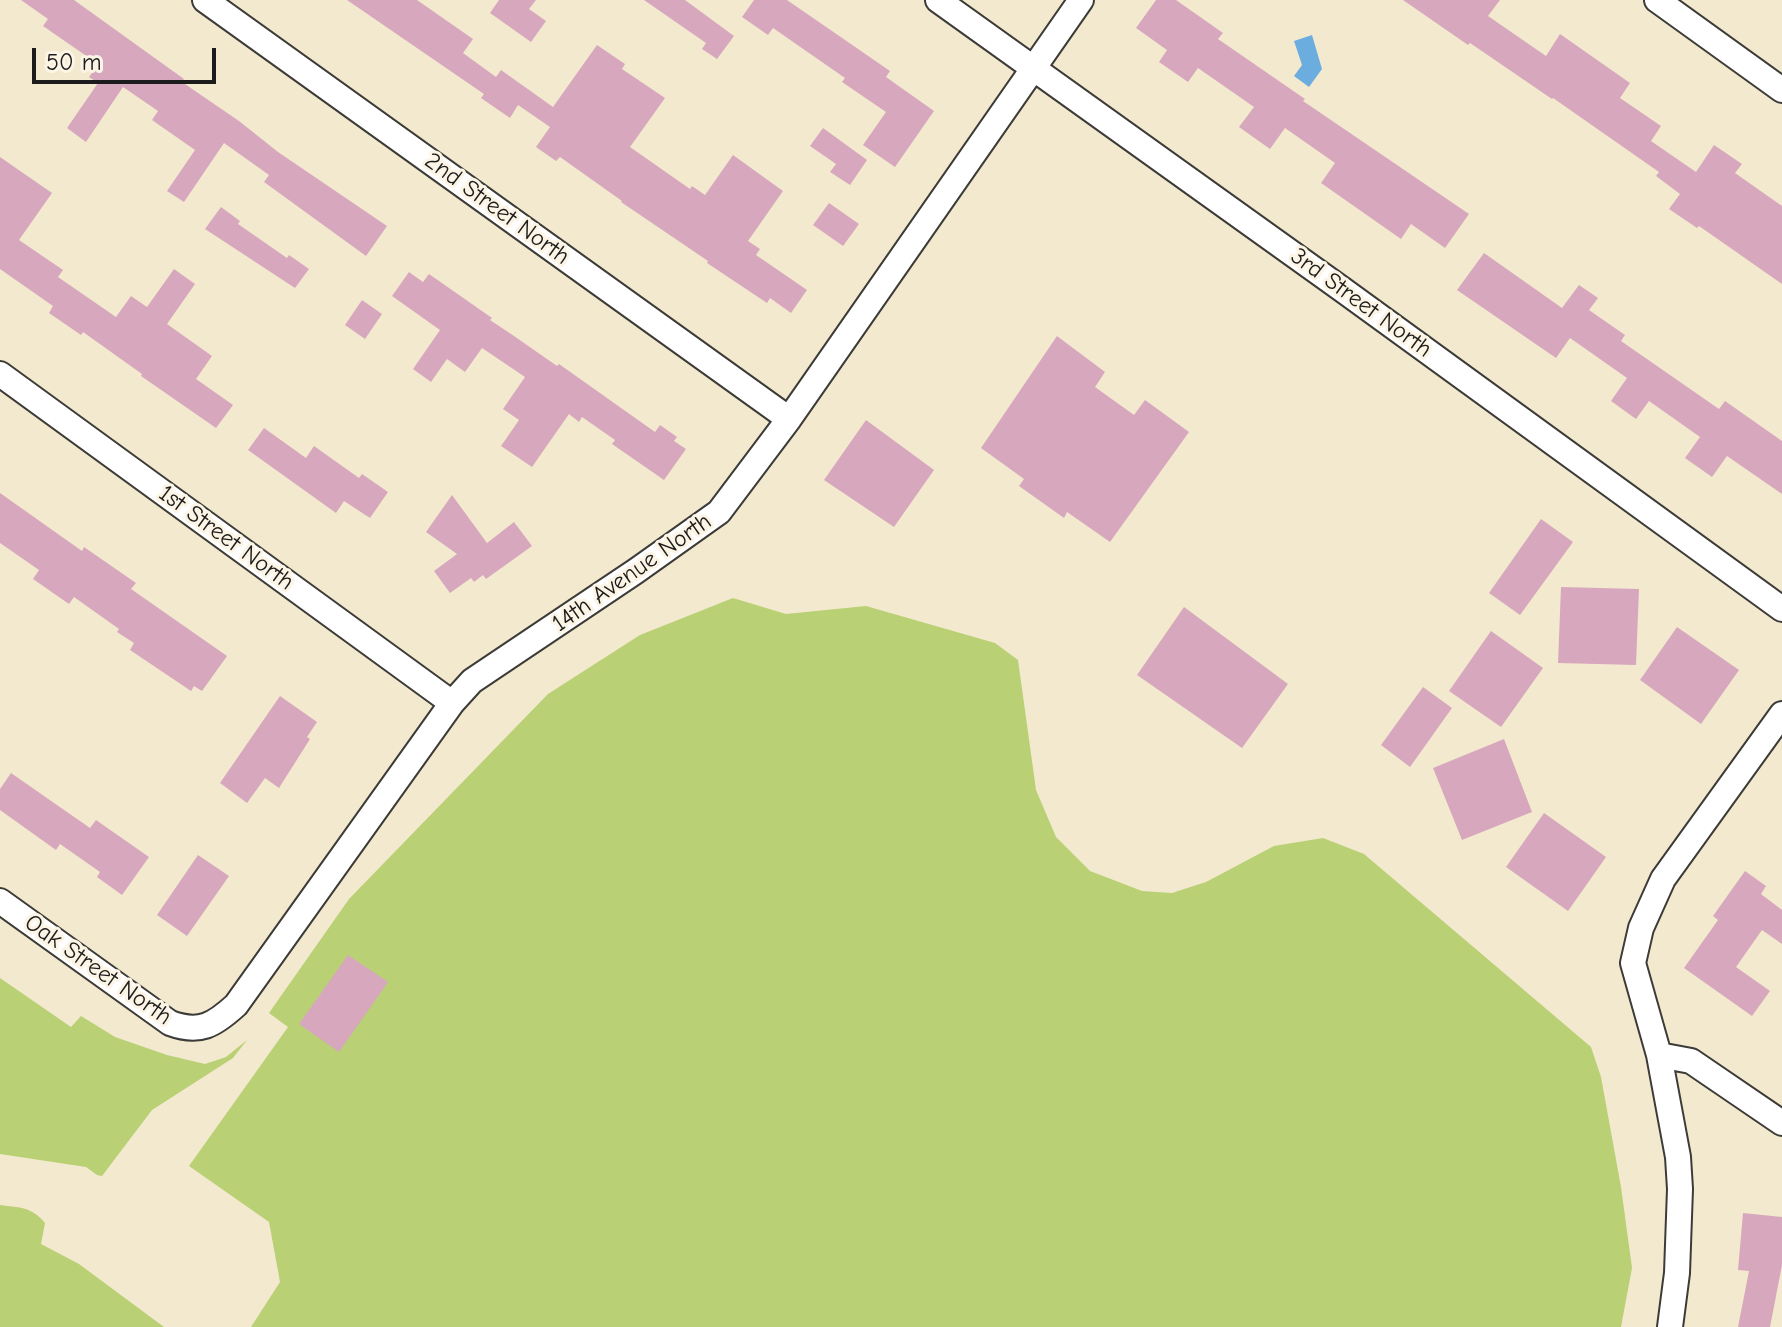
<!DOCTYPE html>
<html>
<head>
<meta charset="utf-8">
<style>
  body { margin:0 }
  #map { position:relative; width:1782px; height:1327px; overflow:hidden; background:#f3e9ce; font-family:"Comic Neue",sans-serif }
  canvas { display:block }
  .scale { position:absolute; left:32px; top:48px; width:184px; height:36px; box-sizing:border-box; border:4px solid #1c1c1c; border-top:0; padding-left:10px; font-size:24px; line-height:28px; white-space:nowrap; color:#1c1c1c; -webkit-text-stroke:6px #fcf5e5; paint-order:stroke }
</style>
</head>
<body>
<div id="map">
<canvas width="1782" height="1327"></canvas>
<div class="scale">50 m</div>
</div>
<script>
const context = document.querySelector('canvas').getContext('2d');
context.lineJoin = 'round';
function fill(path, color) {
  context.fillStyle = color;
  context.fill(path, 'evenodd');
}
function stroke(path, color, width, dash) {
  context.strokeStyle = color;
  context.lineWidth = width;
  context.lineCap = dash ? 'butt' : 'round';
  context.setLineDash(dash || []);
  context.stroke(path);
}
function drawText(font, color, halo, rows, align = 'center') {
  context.font = font + ' "Comic Neue",sans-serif';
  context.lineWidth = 6;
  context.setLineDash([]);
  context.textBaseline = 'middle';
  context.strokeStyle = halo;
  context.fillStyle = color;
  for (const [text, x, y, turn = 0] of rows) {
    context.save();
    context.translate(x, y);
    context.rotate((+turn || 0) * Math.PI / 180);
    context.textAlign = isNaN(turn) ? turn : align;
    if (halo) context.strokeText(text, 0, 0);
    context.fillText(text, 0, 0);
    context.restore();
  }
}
fill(new Path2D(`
  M733 598 786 614 866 606 995 643 1018 660 1036 790 1056 837 1090 871 1142 891 1172 893 1206 882 1274 846 1323 838 1364 854 1591 1047 1601 1077 1621 1187 1632 1268 1621 1327H251L280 1282 269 1222 189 1166 288 1027 269 1013 349 899 548 694 640 635Z
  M0 978 71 1027 81 1016 115 1037 167 1055 205 1064 226 1057 247 1040 233 1058 152 1110 102 1176 97 1175 86 1167 0 1154Z
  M0 1205C20 1208 31 1206 45 1223L41 1244 79 1264 164 1327H0Z`), '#b9d075');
fill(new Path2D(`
  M1312 35 1322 69 1309 87 1294 76 1302 65 1294 41Z`), '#6cade0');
fill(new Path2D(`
  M21 0H74L184 79 182 82 239 121 278 152 387 226 366 256 264 182 269 175 224 143 184 202 167 191 195 150 152 120 158 111 123 87 86 142 67 128 98 83 89 77 98 64 43 26 48 19Z
  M347 0H417L473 39 463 53 496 77 501 70 553 107 597 45 625 64 622 69 665 98 630 147 690 189 692 186 705 195 733 155 783 191 748 241 760 249 756 255 807 290 791 313 770 298 767 303 707 263 708 261 621 202 622 201 560 157 556 161 536 147 550 127 518 105 510 118 481 98 484 94Z
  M499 0H536L529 9 546 21 531 42 490 13Z
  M644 0H685L734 36 717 59 702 49 706 43Z
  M754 0H787L890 71 886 77 934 111 895 167 863 145 886 112 842 82 845 78 773 28 768 35 742 17Z
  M1156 0H1176L1223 33 1218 39 1305 99 1303 101 1469 214 1445 248 1411 224 1401 239 1321 183 1335 163 1285 128 1270 149 1239 127 1254 107 1198 68 1188 82 1159 62 1167 50 1136 28Z
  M1403 0H1500L1488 16 1546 56 1560 34 1630 83 1620 98 1661 126 1651 141 1696 172 1714 145 1742 164 1735 173 1782 206V284L1699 226 1697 228 1669 209 1680 194 1656 176 1659 172 1553 98 1552 99 1470 43 1468 45Z
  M823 128 867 160 850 185 830 172 836 164 810 146Z
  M0 157 52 193 19 240 63 270 58 277 116 317 131 296 147 307 174 269 195 284 167 324 212 356 196 379 233 405 216 428 141 376 142 374 83 332 81 335 49 313 53 306 0 269Z
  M829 203 859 224 843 246 813 225Z
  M221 207 240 221 238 224 287 258 289 255 309 269 295 288 205 229Z
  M1484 253 1562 308 1579 285 1598 298 1589 310 1625 335 1621 341 1719 409 1725 401 1782 441V494L1727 456 1712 477 1685 458 1700 437 1649 401 1636 419 1611 401 1627 378 1570 338 1556 358 1457 290Z
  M409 272 423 282 429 274 492 318 490 320 514 336 557 366 559 364 655 432 660 425 677 437 674 441 686 449 664 480 612 444 615 440 582 417 579 422 569 414 532 467 501 446 519 420 503 409 525 377 482 348 465 372 447 359 431 382 413 369 440 330 392 296Z
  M362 300 382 314 365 339 345 325Z
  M1057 336 1105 372 1095 387 1134 415 1145 400 1189 432 1110 542 1067 512 1064 518 1019 486 1024 479 981 448Z
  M866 420 934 470 894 527 824 480Z
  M264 428 306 458 314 446 359 478 362 474 388 492 370 518 344 501 336 513 248 450Z
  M0 493 82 551 84 547 136 583 131 589 227 656 202 691 194 686 191 691 130 650 134 643 117 632 119 629 74 597 69 604 33 579 39 570 0 543Z
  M452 495 487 543 514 522 532 546 486 579 483 575 474 582 471 578 450 593 434 571 457 554 426 532Z
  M1541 519 1573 542 1520 615 1489 593Z
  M1561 587 1639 589 1636 665 1558 663Z
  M1184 607 1288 684 1242 748 1137 675Z
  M1677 627 1739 670 1701 724 1640 680Z
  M1491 631 1543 668 1501 727 1449 691Z
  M1423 687 1452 708 1410 767 1381 745Z
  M280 696 317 722 307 737 310 739 279 788 265 778 247 803 220 783Z
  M1504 739 1532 812 1462 840 1433 768Z
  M11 773 90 828 96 820 149 857 122 895 97 877 100 872 60 844 56 850 0 810V789Z
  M1544 813 1606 857 1568 911 1506 867Z
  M198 855 229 876 187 936 157 915Z
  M1745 871 1766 886 1761 894 1782 910V944L1762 930 1736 967 1770 991 1752 1016 1684 968 1718 920 1713 916Z
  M348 955 388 982 339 1052 299 1024Z
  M1743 1213 1782 1217V1265L1770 1327H1738L1749 1271 1738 1270Z`), '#d7a8bd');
const minor = new Path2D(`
  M205 0 789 419
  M938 0 1343 290 1782 609
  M1657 0 1782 90
  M0 374 452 703
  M0 901 170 1023C200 1034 214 1025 236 1005L452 703 472 681 636 571 719 512 789 419 1081 0
  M1659 1055 1691 1061 1782 1123
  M1670 1327 1677 1273 1680 1189 1678 1157 1659 1055 1633 963 1641 928 1663 879 1782 714`);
stroke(minor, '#3c3b37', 28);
stroke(minor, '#fff', 24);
drawText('24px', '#1c1c1c', '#fcf5e5', [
  ["2nd Street North",497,209,36],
  ["3rd Street North",1361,303,36],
  ["1st Street North",226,538,36],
  ["14th Avenue North",632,573,-35],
  ["Oak Street North",98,970,35]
]);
</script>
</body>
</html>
